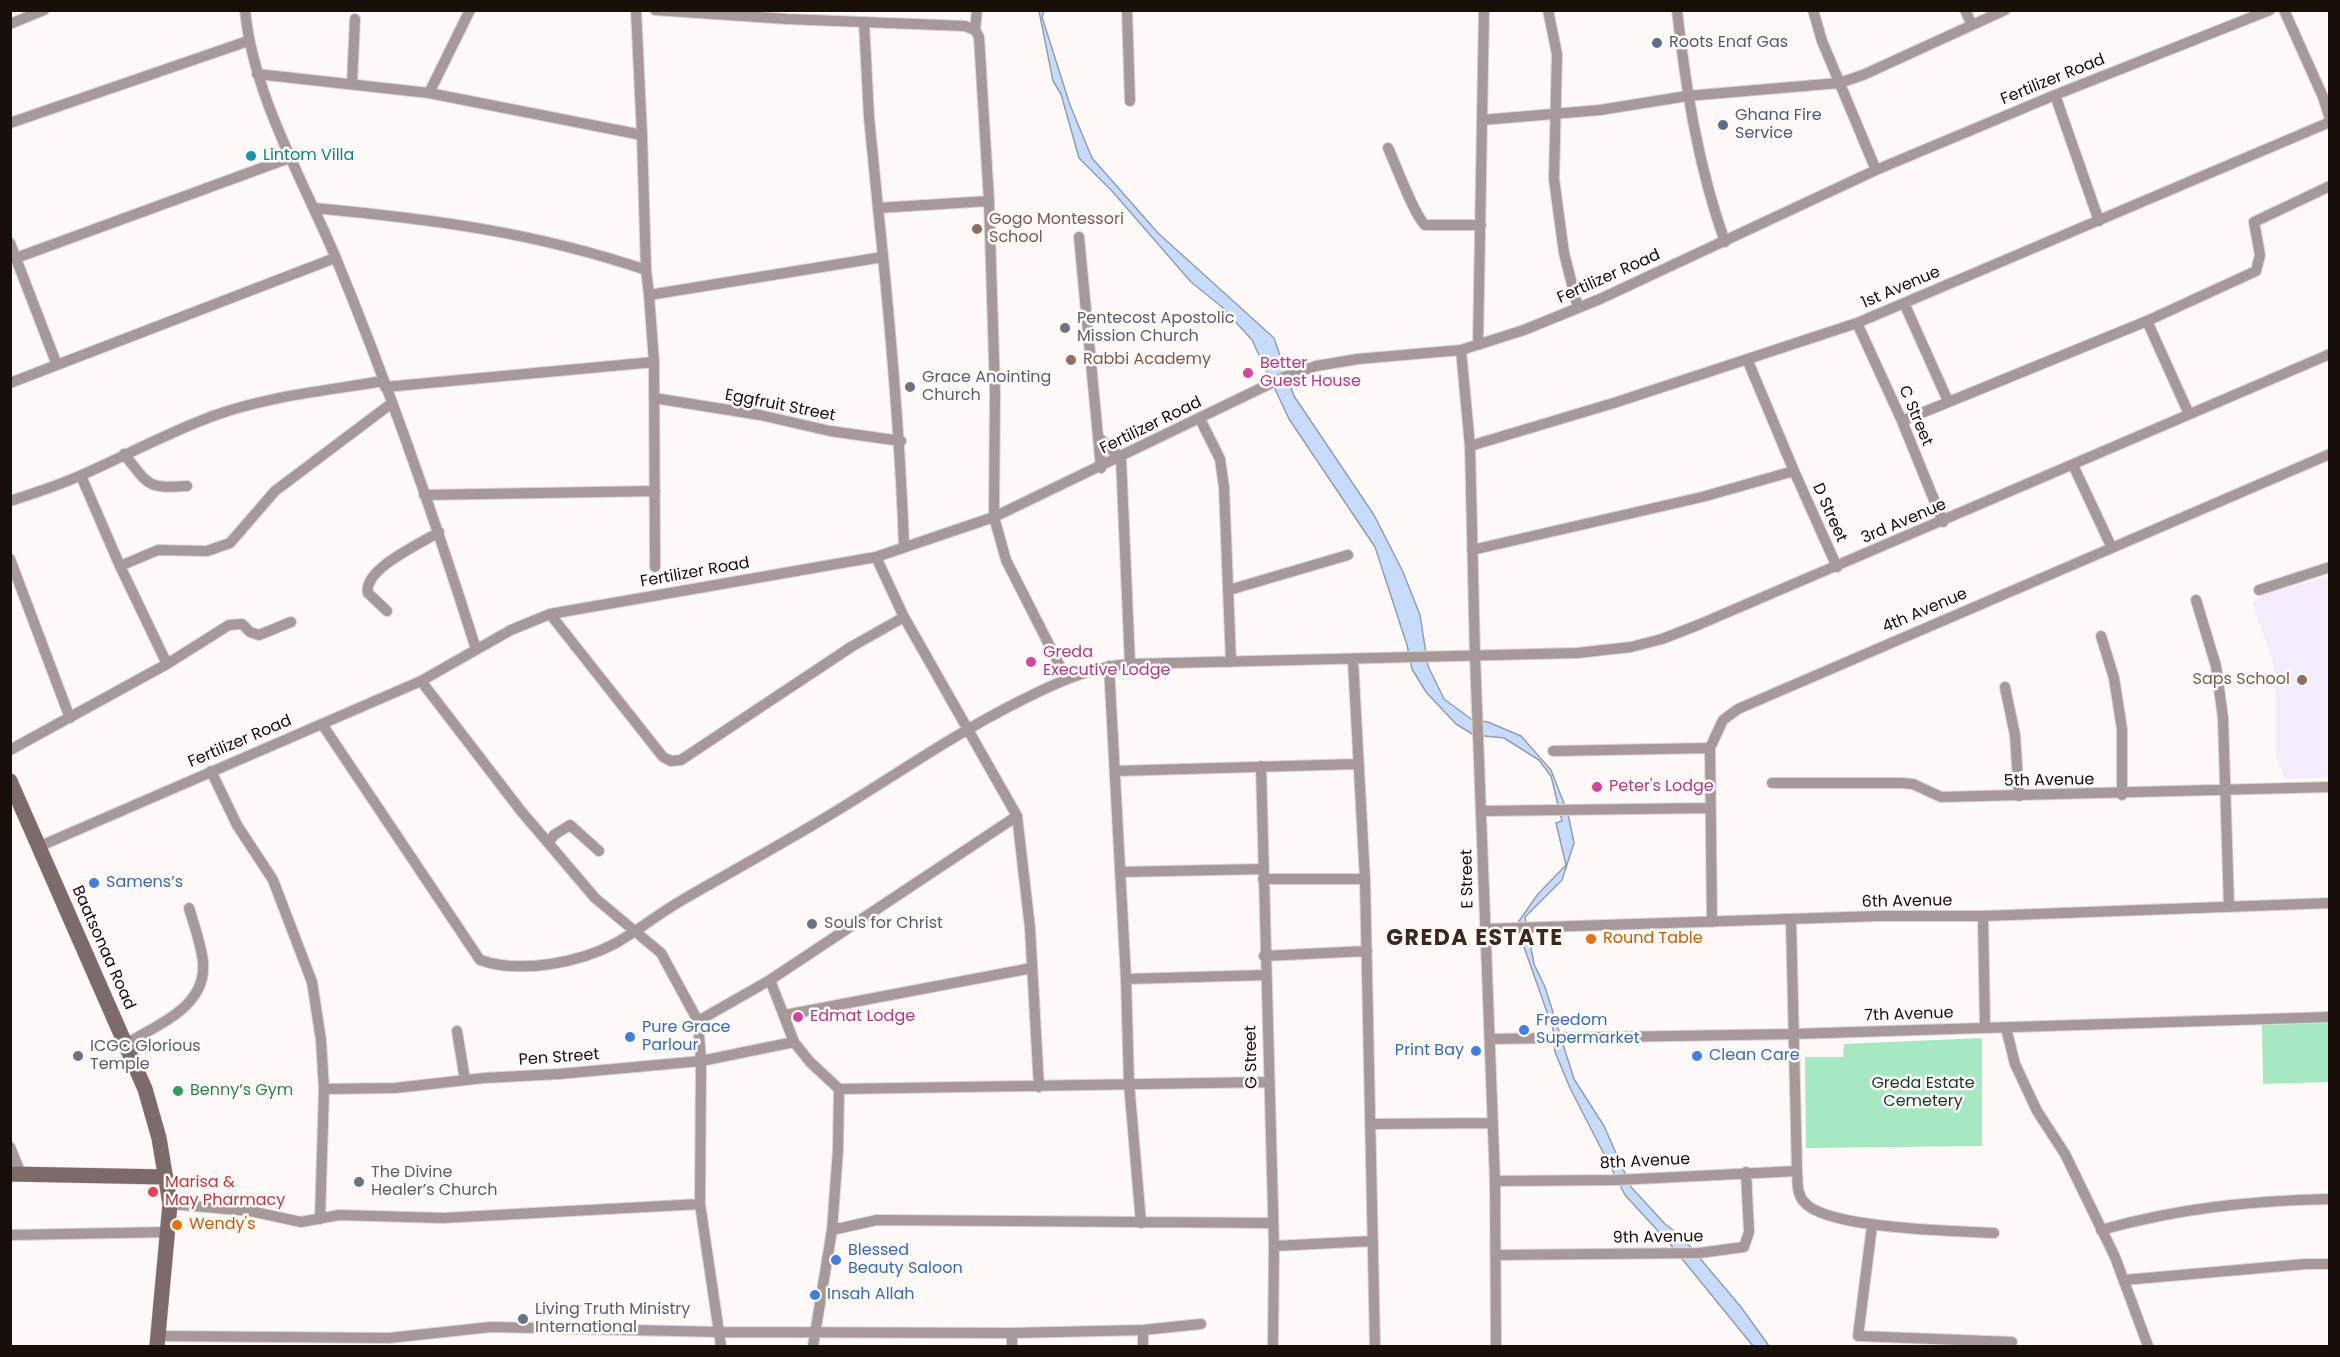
<!DOCTYPE html>
<html>
<head>
<meta charset="utf-8">
<style>
  body { margin:0 }
  #map { position:relative; width:2340px; height:1357px; overflow:hidden; background:#fff9f7; font-family:Poppins,sans-serif }
  canvas { display:block }
  .frame { position:absolute; inset:0; border:12px solid #180f0b; pointer-events:none }
</style>
</head>
<body>
<div id="map">
<canvas width="2340" height="1357"></canvas>
<div class="frame"></div>
</div>
<script>
const context = document.querySelector('canvas').getContext('2d');
context.lineJoin = 'round';
function fill(path, color) {
  context.fillStyle = color;
  context.fill(path, 'evenodd');
}
function stroke(path, color, width, dash) {
  context.strokeStyle = color;
  context.lineWidth = width;
  context.lineCap = dash ? 'butt' : 'round';
  context.setLineDash(dash || []);
  context.stroke(path);
}
function drawText(font, color, halo, rows, align = 'center') {
  context.font = font + ' Poppins,sans-serif';
  context.lineWidth = 5;
  context.setLineDash([]);
  context.textBaseline = 'middle';
  context.strokeStyle = halo;
  context.fillStyle = color;
  for (const [text, x, y, turn = 0] of rows) {
    context.save();
    context.translate(x, y);
    context.rotate((+turn || 0) * Math.PI / 180);
    context.textAlign = isNaN(turn) ? turn : align;
    if (halo) context.strokeText(text, 0, 0);
    context.fillText(text, 0, 0);
    context.restore();
  }
}
fill(new Path2D(`
  M2329 576V778L2285 779 2276 755V699L2273 662 2252 603 2263 595Z`), '#f4ecfd');
fill(new Path2D(`
  M2329 1023V1082L2263 1084 2262 1025Z
  M1982 1038V1146L1806 1148 1805 1057H1843L1844 1044Z`), '#a6e8c1');
const water = new Path2D(`
  M1039 11H1044L1042 17 1070 105 1092 158 1158 233 1274 338 1294 396 1374 515 1403 572 1420 615 1428 666 1444 699 1471 719 1488 722 1521 736 1551 770 1568 814 1574 843 1562 880 1525 917 1534 964 1545 987 1574 1079 1604 1126 1631 1187 1665 1224 1680 1235 1741 1307 1769 1346H1753L1670 1244 1625 1195 1570 1088 1555 1052 1553 1029 1524 947 1519 921 1538 894 1566 865 1556 823 1562 821 1551 776 1539 760 1504 738 1474 735 1456 724 1426 692 1412 669 1407 645 1375 547 1289 419 1252 340 1222 307 1191 282 1112 191 1079 158 1061 94 1053 81Z`);
fill(water, '#c7dbfb');
stroke(water, '#929eb3', 1.5);
const street = new Path2D(`
  M245 10C253 95 302 178 335 256 388 384 434 516 476 649
  M636 10 642 135
  M655 10 787 19 965 26 975 30 979 37 989 201
  M1127 10 1130 101
  M1548 10 1557 54 1554 179 1564 253 1578 308
  M1677 10C1686 90 1698 166 1725 242
  M1813 10 1822 41 1876 170
  M1965 10 1972 25
  M2284 10 2323 97 2330 119
  M864 22 869 117 878 208
  M10 24 44 10
  M975 30 977 10
  M257 74 429 93 642 135 646 270
  M352 84 355 19
  M429 93 470 10
  M2055 95 2099 221
  M1482 120 1600 110 1687 96 1839 83 1863 75 2005 10
  M10 123 248 41
  M1388 148C1396 165 1414 215 1425 225H1481
  M314 208C431 219 534 232 646 270L649 295
  M1079 237 1101 468
  M10 243 57 365
  M16 258 292 157
  M1904 303 1948 401
  M2147 321 2189 414
  M1857 323 1902 421 1943 522
  M1478 345 1484 10
  M1461 350 1470 446 1475 656 1495 1181 1496 1346
  M10 383 335 258
  M385 387 654 362
  M654 398 760 415 830 431 901 441
  M1200 419 1220 459 1224 487 1231 662
  M1902 421 2147 321 2256 271 2260 255 2254 222 2330 186
  M1470 446 1617 402 1857 323 2330 122
  M124 454C149 485 146 489 187 486
  M2073 465 2111 546
  M1794 471 1837 567
  M81 476 120 566 167 664
  M424 495 655 491
  M10 501C35 493 60 485 84 474 127 455 169 432 213 416 267 396 326 391 383 381
  M904 547C900 433 890 321 878 208L989 201 995 392 994 517 1006 560 1066 678
  M1472 550 1702 497 1794 471 1747 359
  M876 557 904 617 1017 816 1030 928 1039 1087
  M10 559 70 718
  M120 566 158 550 207 551 230 543 275 491 392 403
  M655 567 654 362 649 295 883 257
  M1229 590 1348 555
  M2259 590 2330 567
  M2196 600 2216 666 2223 718 2229 906
  M387 611 368 593C363 569 420 544 439 532
  M550 614 663 757 671 761 681 760 851 647 904 617
  M2101 636 2114 678 2122 729V795
  M1353 660 1365 879 1375 1346
  M1130 664 1577 653 1631 647 1662 639 1698 625 2330 354
  M1109 666 1126 979 1129 1083 1141 1223
  M421 681 521 811 595 898 661 953 698 1021 701 1061 700 1204 721 1346
  M2005 687 2015 735 2019 796
  M322 724 480 960C520 974 579 963 616 943 639 930 661 912 684 899 734 870 784 843 833 813 896 775 954 734 1020 701 1056 683 1089 667 1130 664L1121 458 1099 438
  M10 750 167 664 229 625 242 624 250 632 259 635 291 622
  M1553 751 1710 748
  M1261 766 1274 1246 1273 1346
  M211 771 237 825 273 880 312 982 321 1040 324 1089 320 1219
  M1115 771 1358 764
  M1772 783H1901L1913 784 1941 797 2330 787
  M1482 811 1709 808
  M548 843 554 835 570 825 599 851
  M38 847 421 681 511 630 550 614 876 557 994 517 1284 377 1316 366 1358 359 1461 350 1524 330 1600 299 1876 170 2055 95 2270 10
  M1120 872 1263 869
  M1263 879H1365
  M1983 916 1985 1027
  M1791 920 1797 1171C1798 1181 1796 1193 1804 1202 1826 1229 1957 1231 1994 1233
  M1712 922 1710 748 1723 720 1738 709 1775 693 2330 454
  M1484 929 1879 916H1983L2330 903
  M1264 956 1367 951
  M1126 979 1265 975
  M770 980 794 1042 810 1062 839 1089 1268 1082
  M785 1015 1032 968
  M698 1021 770 980 1017 816
  M2006 1028 2015 1064 2037 1111 2065 1154 2115 1257 2148 1346
  M457 1031 465 1080
  M1490 1039 1793 1034 2330 1017
  M126 1044C158 1024 207 1007 203 962 201 944 194 925 189 908
  M324 1089 395 1088 484 1078 559 1074 701 1061 794 1042
  M1370 1124 1491 1123
  M10 1147 21 1174
  M1495 1181 1617 1180 1797 1171
  M170 1204 250 1211 301 1222 339 1215 443 1218 700 1204
  M1872 1226 1858 1336 2012 1342
  M832 1230 838 1150 839 1089
  M2101 1230C2179 1208 2249 1201 2330 1199
  M10 1235 169 1232
  M1274 1246 1373 1241
  M1496 1255 1699 1253 1744 1247 1749 1232 1746 1172
  M2124 1280 2306 1264H2330
  M1143 1330V1346
  M158 1336 389 1338 491 1327 721 1332 1012 1333 1143 1330 1201 1324
  M813 1346 832 1230 877 1220 1273 1223
  M1012 1346V1333`);
const secondary = new Path2D(`
  M10 781 145 1089 159 1138 170 1204 157 1346
  M10 1174 166 1177`);
stroke(street, '#dad4d1', 12);
stroke(secondary, '#dad4d1', 16);
stroke(street, '#a69998', 10);
stroke(secondary, '#7d6b6a', 15);
for (const [x, y, r, color] of [
  [1657,43,6,"#5c6f8a"],
  [1723,125,6,"#5c6f8a"],
  [251,156,6,"#0f9aa8"],
  [977,229,6,"#8d6e63"],
  [1065,328,6,"#6b7280"],
  [1071,360,6,"#8d6e63"],
  [1248,373,6,"#d1479c"],
  [910,387,6,"#6b7280"],
  [1031,662,6,"#d1479c"],
  [2302,680,6,"#8d6e63"],
  [1597,787,6,"#d1479c"],
  [94,883,6,"#3f7fe0"],
  [812,924,6,"#6b7280"],
  [1591,939,6,"#e8710a"],
  [798,1017,6,"#d1479c"],
  [1524,1030,6,"#3f7fe0"],
  [630,1037,6,"#3f7fe0"],
  [1476,1051,6,"#3f7fe0"],
  [78,1056,6,"#6b7280"],
  [1697,1056,6,"#3f7fe0"],
  [178,1091,6,"#2e9e5b"],
  [359,1182,6,"#6b7280"],
  [153,1192,6,"#e0444e"],
  [177,1225,6,"#e8710a"],
  [836,1260,6,"#3f7fe0"],
  [815,1295,6,"#3f7fe0"],
  [523,1319,6,"#6b7280"]
]) {
  const dot = new Path2D();
  dot.arc(x, y, r, 0, 2 * Math.PI);
  context.fillStyle = color;
  context.fill(dot);
  stroke(dot, '#fff9f7', 2);
}
drawText('16px', '#4e5e75', '#fff9f7', [
  ["Roots Enaf Gas",1669,43],
  ["Ghana Fire",1735,116],
  ["Service",1735,134]
], 'left');
drawText('16px', '#180f0b', '#fff9f7', [
  ["Fertilizer Road",2053,80,-22],
  ["Fertilizer Road",1609,277,-24],
  ["1st Avenue",1901,288,-23],
  ["Eggfruit Street",780,406,11],
  ["C Street",1915,416,67],
  ["Fertilizer Road",1151,426,-26],
  ["D Street",1829,513,66],
  ["3rd Avenue",1904,522,-23],
  ["Fertilizer Road",695,573,-10],
  ["4th Avenue",1925,611,-23],
  ["Fertilizer Road",240,742,-23],
  ["5th Avenue",2049,781,-1],
  ["E Street",1468,879,-91],
  ["6th Avenue",1907,902,-1],
  ["Baatsonaa Road",103,948,66],
  ["7th Avenue",1909,1015,-2],
  ["G Street",1252,1057,-91],
  ["Pen Street",559,1058,-4],
  ["8th Avenue",1645,1162,-3],
  ["9th Avenue",1658,1238,-1]
]);
drawText('16px', '#0d838f', '#fff9f7', [
  ["Lintom Villa",263,156]
], 'left');
drawText('16px', '#785e54', '#fff9f7', [
  ["Gogo Montessori",989,220],
  ["School",989,238],
  ["Rabbi Academy",1083,360],
  ["Saps School",2290,680,"right"]
], 'left');
drawText('16px', '#5b616d', '#fff9f7', [
  ["Pentecost Apostolic",1077,319],
  ["Mission Church",1077,337],
  ["Grace Anointing",922,378],
  ["Church",922,396],
  ["Souls for Christ",824,924],
  ["ICGC Glorious",90,1047],
  ["Temple",90,1065],
  ["The Divine",371,1173],
  ["Healer’s Church",371,1191],
  ["Living Truth Ministry",535,1310],
  ["International",535,1328]
], 'left');
drawText('16px', '#b23c85', '#fff9f7', [
  ["Better",1260,364],
  ["Guest House",1260,382],
  ["Greda",1043,653],
  ["Executive Lodge",1043,671],
  ["Peter's Lodge",1609,787],
  ["Edmat Lodge",810,1017]
], 'left');
drawText('16px', '#366cbe', '#fff9f7', [
  ["Samens’s",106,883],
  ["Freedom",1536,1021],
  ["Supermarket",1536,1039],
  ["Pure Grace",642,1028],
  ["Parlour",642,1046],
  ["Print Bay",1464,1051,"right"],
  ["Clean Care",1709,1056],
  ["Blessed",848,1251],
  ["Beauty Saloon",848,1269],
  ["Insah Allah",827,1295]
], 'left');
drawText('16px', '#c56008', '#fff9f7', [
  ["Round Table",1603,939],
  ["Wendy's",189,1225]
], 'left');
drawText('16px', '#143e28', '#fff9f7', [
  ["Greda Estate",1923,1084],
  ["Cemetery",1923,1102]
]);
drawText('16px', '#27864d', '#fff9f7', [
  ["Benny’s Gym",190,1091]
], 'left');
drawText('16px', '#be3a42', '#fff9f7', [
  ["Marisa &",165,1183],
  ["May Pharmacy",165,1201]
], 'left');
context.letterSpacing = '1.5px';
drawText('bold 22px', '#3c271f', '#fff9f7', [
  ["GREDA ESTATE",1475,939]
]);
context.letterSpacing = '0px';
</script>
</body>
</html>
